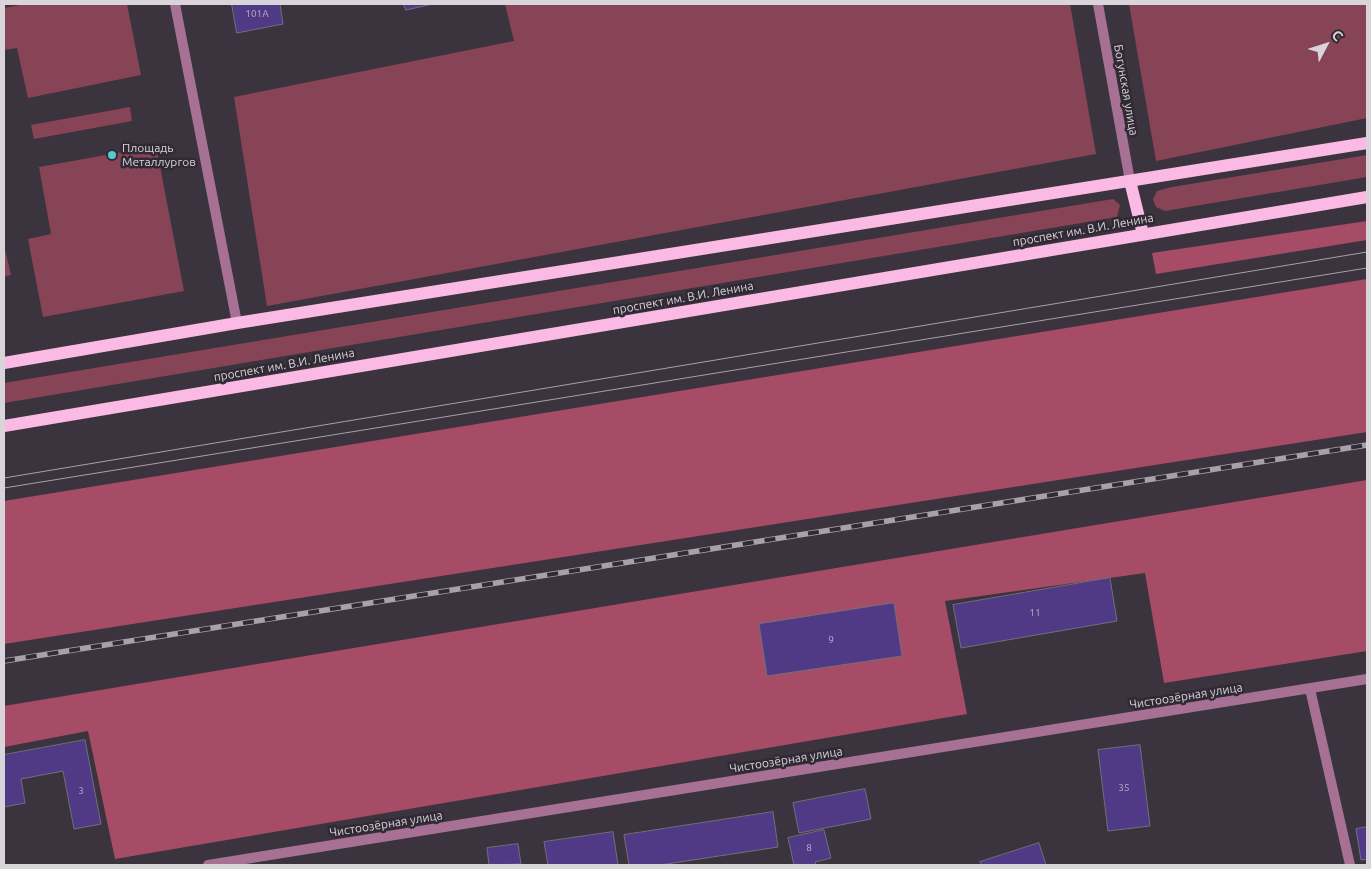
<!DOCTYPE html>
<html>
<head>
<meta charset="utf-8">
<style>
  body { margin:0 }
  #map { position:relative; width:1371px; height:869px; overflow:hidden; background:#3b343e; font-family:Ubuntu,sans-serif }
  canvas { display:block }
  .frame { position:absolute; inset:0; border:5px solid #d8d4da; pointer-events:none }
  .north { position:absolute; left:1301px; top:20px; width:50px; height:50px; -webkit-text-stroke:4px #312a34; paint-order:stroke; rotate:50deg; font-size:14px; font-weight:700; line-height:20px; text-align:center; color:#d8d4da }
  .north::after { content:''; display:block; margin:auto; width:18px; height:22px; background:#d8d4da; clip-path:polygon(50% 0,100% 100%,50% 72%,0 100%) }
</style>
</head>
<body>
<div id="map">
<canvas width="1371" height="869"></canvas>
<div class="frame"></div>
<div class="north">С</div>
</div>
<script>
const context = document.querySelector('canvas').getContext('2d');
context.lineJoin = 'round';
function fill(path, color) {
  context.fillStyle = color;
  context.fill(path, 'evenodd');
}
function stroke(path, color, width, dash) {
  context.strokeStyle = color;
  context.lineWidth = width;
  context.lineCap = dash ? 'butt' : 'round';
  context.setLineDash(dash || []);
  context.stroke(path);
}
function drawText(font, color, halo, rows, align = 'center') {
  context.font = font + ' Ubuntu,sans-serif';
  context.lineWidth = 5;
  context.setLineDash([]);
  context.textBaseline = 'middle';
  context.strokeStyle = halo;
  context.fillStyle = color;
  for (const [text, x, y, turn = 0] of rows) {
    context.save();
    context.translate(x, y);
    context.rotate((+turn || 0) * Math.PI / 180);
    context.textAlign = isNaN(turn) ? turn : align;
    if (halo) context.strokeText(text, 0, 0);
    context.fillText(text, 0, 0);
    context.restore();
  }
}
fill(new Path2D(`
  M25 4H127L141 75 28 98 17 48 4 50V8Z
  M505 4H1070L1096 154 267 306 234 97 514 41Z
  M1129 4H1367V118L1156 161Z
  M130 107 132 121 34 139 31 125Z
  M156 146 184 291 43 317 28 239 51 234 39 167Z
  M1367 155V177L1165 211 1156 207 1153 199 1157 191 1172 187Z
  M1113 199 1120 205 1117 217 4 403V383Z
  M4 245 11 275 4 277Z`), '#874457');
fill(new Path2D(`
  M1367 221V240L1156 274 1152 253Z
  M1367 279V432L4 644V501Z
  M1367 480V651L1164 683 1145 573 945 601 967 714 115 859 88 731 4 747V706Z`), '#a74c67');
const building = new Path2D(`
  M232 4H280L283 24 237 33Z
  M404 4H433L406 10Z
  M1110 578 1117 621 961 648 953 605Z
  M894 603 902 656 767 676 759 624Z
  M85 740 101 824 74 829 63 771 21 779 25 803 4 807V755Z
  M1140 745 1150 826 1108 831 1098 750Z
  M865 789 871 819 799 833 793 803Z
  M773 812 778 847 660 865H629L624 835Z
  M1367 827V859L1361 860 1356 829Z
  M824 830 831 858 815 862 816 865H794L788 838Z
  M613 832 618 865H548L544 842Z
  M1039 843 1046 865H982L980 862Z
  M518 844 521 864 489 865 487 848Z`);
fill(building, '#503a86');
stroke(building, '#716f7b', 1);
stroke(new Path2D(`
  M175 4 237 323
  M1098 4 1130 181
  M1310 689 1350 865
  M208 865 1367 679`), '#a67194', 10);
stroke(new Path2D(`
  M1130 181 1143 234
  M4 363 237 323 1367 143
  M4 426 1367 197`), '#fbbae4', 12);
stroke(new Path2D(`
  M4 478 1367 252
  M4 488 1367 268`), '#a7a2a9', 1);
const rail = new Path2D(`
  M4 661 1367 445`);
stroke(rail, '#a7a2a9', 5.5);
stroke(rail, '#312a34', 4, [11]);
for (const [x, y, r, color] of [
  [112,155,5,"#51ccd4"]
]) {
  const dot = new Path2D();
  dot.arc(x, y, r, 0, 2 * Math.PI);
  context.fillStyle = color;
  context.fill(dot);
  stroke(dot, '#312a34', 2);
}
drawText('10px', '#b6aec5', null, [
  ["101А",257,14],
  ["11",1035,613],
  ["9",831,640],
  ["35",1124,788],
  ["3",81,791],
  ["8",809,848]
]);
drawText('12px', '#d8d4da', '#312a34', [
  ["Богунская улица",1126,90,80],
  ["проспект им. В.И. Ленина",1083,230,-10],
  ["проспект им. В.И. Ленина",683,298,-10],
  ["проспект им. В.И. Ленина",284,365,-10],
  ["Чистоозёрная улица",1186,696,-9],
  ["Чистоозёрная улица",786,760,-9],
  ["Чистоозёрная улица",386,824,-9]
]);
drawText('12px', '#d8d4da', '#312a34', [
  ["Площадь",122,148],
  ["Металлургов",122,162]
], 'left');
</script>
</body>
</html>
